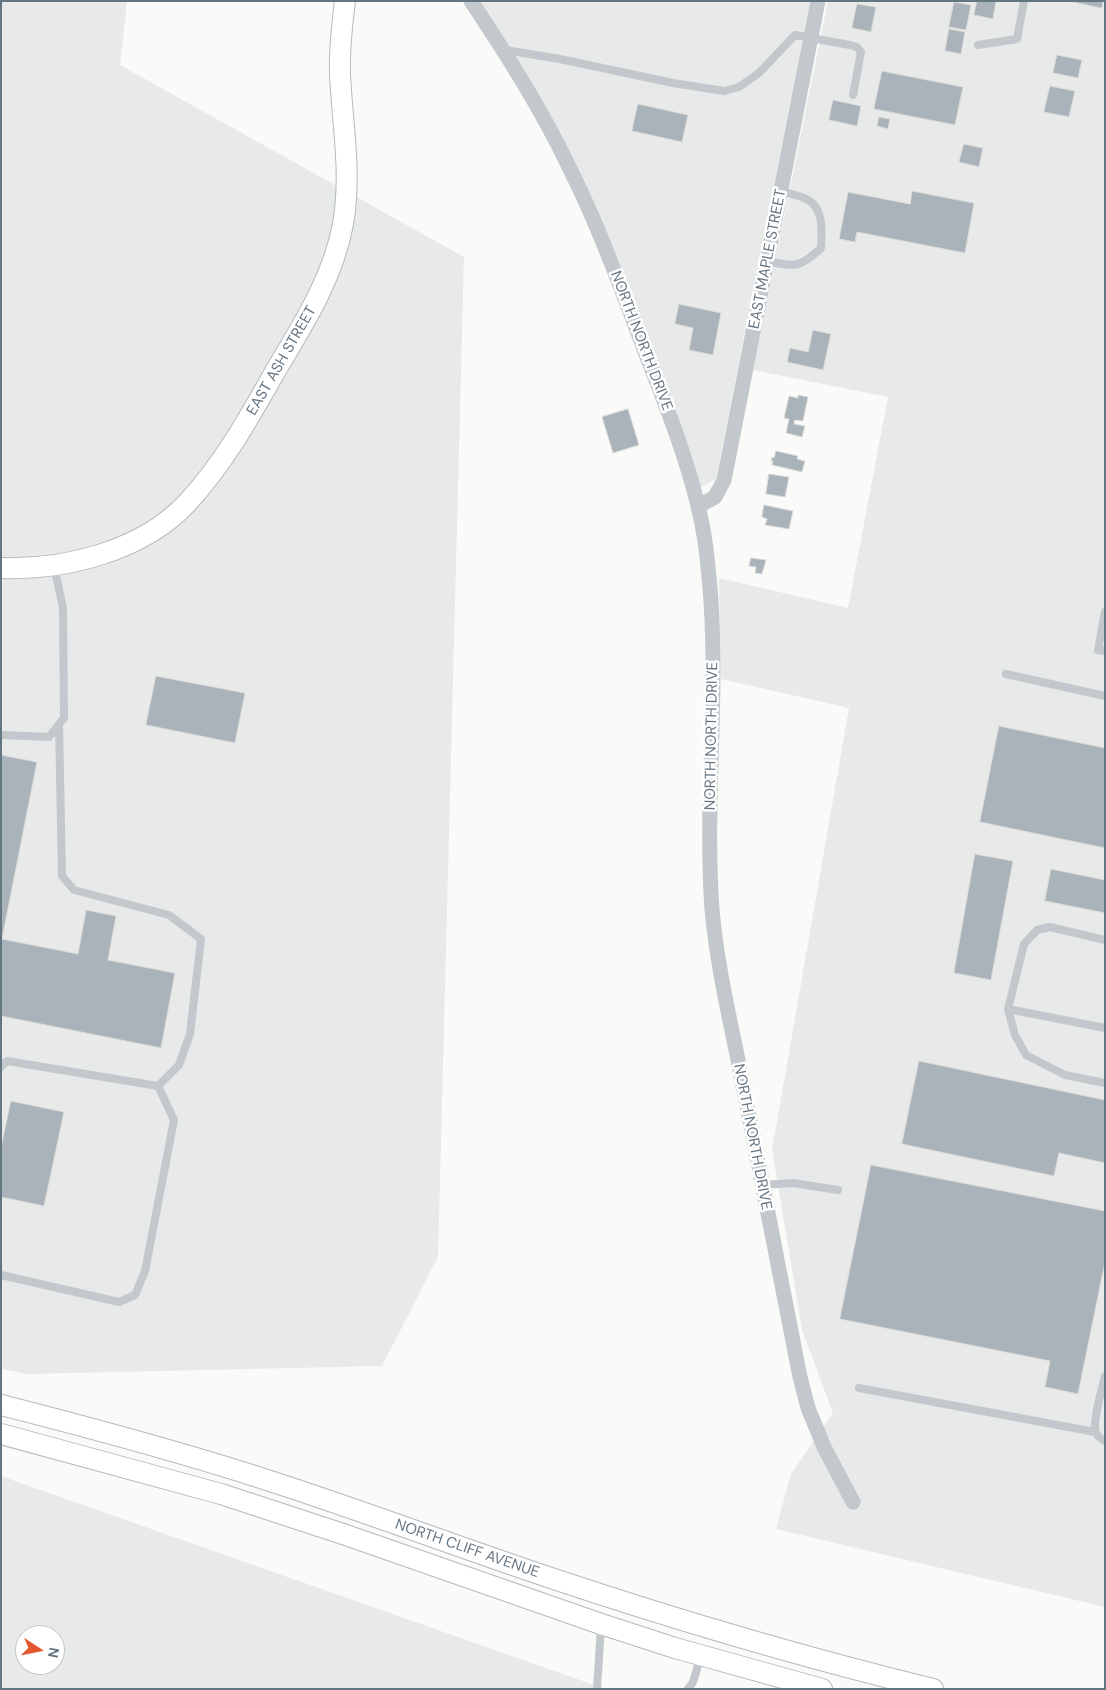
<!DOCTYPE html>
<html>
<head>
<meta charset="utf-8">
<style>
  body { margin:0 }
  #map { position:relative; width:1106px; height:1690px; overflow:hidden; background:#fafaf8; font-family:"DM Sans",sans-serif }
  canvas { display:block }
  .frame { position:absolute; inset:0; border:2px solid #657683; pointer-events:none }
  .north { position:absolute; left:15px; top:1625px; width:50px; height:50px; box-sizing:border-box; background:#fff; border:1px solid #c1c8cd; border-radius:50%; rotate:101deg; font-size:14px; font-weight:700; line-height:20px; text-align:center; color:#657683 }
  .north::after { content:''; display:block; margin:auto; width:18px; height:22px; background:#e4572e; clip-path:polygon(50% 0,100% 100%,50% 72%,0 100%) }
</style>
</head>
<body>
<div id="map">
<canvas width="1106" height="1690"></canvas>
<div class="frame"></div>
<div class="north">N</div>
</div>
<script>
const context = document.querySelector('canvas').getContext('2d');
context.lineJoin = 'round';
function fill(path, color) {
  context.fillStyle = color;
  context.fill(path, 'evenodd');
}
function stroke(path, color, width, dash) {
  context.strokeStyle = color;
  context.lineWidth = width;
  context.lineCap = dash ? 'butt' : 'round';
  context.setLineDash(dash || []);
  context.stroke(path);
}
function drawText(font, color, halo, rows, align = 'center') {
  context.font = font + ' "DM Sans",sans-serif';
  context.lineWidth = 5;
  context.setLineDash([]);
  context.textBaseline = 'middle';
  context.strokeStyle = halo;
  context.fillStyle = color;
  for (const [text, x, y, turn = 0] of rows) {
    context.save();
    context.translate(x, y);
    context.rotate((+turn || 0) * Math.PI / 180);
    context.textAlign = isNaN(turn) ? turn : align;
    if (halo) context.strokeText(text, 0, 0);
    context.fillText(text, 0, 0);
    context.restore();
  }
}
fill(new Path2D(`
  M1 1H127L120 65 464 257 438 1257 382 1366 28 1374 1 1369Z
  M480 1H810L716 479 699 488 637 309 579 171 530 79Z
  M828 1H1105V1607L776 1529 791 1474 833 1413 802 1330 772 1150 849 708 721 679 719 578 848 608 888 397 753 370Z
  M1 1476 574 1678 607 1689H1ZM25 1635H55V1665H25Z`), '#e8e9e9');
const building = new Path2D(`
  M977 1H996L993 19 974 15Z
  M1069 1H1103L1102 8Z
  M954 2 971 5 966 30 949 27Z
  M857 4 876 7 871 32 852 28Z
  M949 29 965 32 961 54 945 51Z
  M1057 55 1082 60 1078 78 1053 73Z
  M882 71 963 87 955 125 874 109Z
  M1050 86 1075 91 1069 117 1044 112Z
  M833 100 861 106 857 126 829 120Z
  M638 104 688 115 682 142 632 131Z
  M879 117 890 119 888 129 877 126Z
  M964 144 983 148 979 167 959 162Z
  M912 191 974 203 965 253 857 232 855 242 839 239 848 192 910 204Z
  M679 304 721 313 713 355 689 350 693 328 675 324Z
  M813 330 831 334 823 370 787 362 790 348 808 352Z
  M798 395 808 397 803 421 795 420 794 424 805 426 802 437 786 433 789 419 784 418 789 396 798 398Z
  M628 409 639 445 613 453 602 417Z
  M776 451 798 456 797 459 805 461 802 472 772 465 773 461H771L772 457 774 458Z
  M769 474 789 477 785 497 766 494Z
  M764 505 793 511 789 529 765 525 767 519 762 517Z
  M751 558 766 560 762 574 755 573 756 567 749 566Z
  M156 676 245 693 235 743 146 725Z
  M999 726 1105 748V848L980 822Z
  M1 755 37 762 2 939 78 954 86 910 116 916 108 960 175 973 161 1048 1 1016Z
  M975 854 1013 861 991 980 954 973Z
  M1051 869 1105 880V913L1045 901Z
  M919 1061 1105 1100V1163L1059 1153 1054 1176 902 1144Z
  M11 1101 64 1112 44 1206 1 1197V1148Z
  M871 1165 1105 1211V1262L1078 1394 1045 1387 1050 1361 840 1319Z`);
fill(building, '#aab3b9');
stroke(building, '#dcdcda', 1);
const secondary = new Path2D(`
  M1 568C66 570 143 551 188 502 224 463 250 416 276 370 304 323 333 278 343 224 352 173 342 123 340 73 339 49 342 25 345 1
  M1 1405C91 1428 181 1452 270 1481 366 1512 461 1548 557 1580 680 1621 806 1658 933 1689
  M1 1434 221 1494 343 1534 601 1624 675 1648 822 1689`);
stroke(secondary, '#b3babf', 22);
stroke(new Path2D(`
  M978 45 1017 39 1024 1
  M505 50 560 59 673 83 724 91 739 87 759 73 795 35 850 45 857 47 861 52 853 95
  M767 261C795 267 800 268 821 248 822 234 824 208 808 200 800 195 790 194 781 191
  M1105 612 1098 650 1105 651
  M1006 674 1105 696
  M1 735 49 737 64 718 63 608 54 566
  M1105 940 1050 927 1037 930 1024 944 1008 1009 1015 1035 1026 1055 1065 1075 1105 1083
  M1008 1009 1105 1028
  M1 1067 7 1061 158 1086 179 1065 190 1034 201 939 169 915 74 890 62 876 59 724
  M762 1185 793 1183 838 1190
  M1 1275 119 1302 135 1295 145 1271 174 1120 158 1086
  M1105 1376C1102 1388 1092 1423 1096 1433 1098 1437 1101 1439 1105 1441
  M859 1388 1095 1432
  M597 1689 601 1626
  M688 1689 693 1682 701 1656`), '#c3c8cc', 8);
stroke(new Path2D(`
  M471 1C507 55 542 110 570 169 599 227 621 288 644 349 664 400 685 452 698 506 704 529 707 553 709 577 720 687 704 799 712 909 717 967 731 1023 742 1080 761 1179 780 1278 800 1377L808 1408 824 1447 853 1502
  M699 506 715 497 724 480 818 1`), '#c3c8cc', 15);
stroke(secondary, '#fff', 20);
drawText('15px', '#657683', '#fff', [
  ["EAST MAPLE STREET",768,259,-79],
  ["NORTH NORTH DRIVE",641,341,69],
  ["EAST ASH STREET",282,361,-60],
  ["NORTH NORTH DRIVE",712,736,-89],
  ["NORTH NORTH DRIVE",752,1137,79],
  ["NORTH CLIFF AVENUE",467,1549,19]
]);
</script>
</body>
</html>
